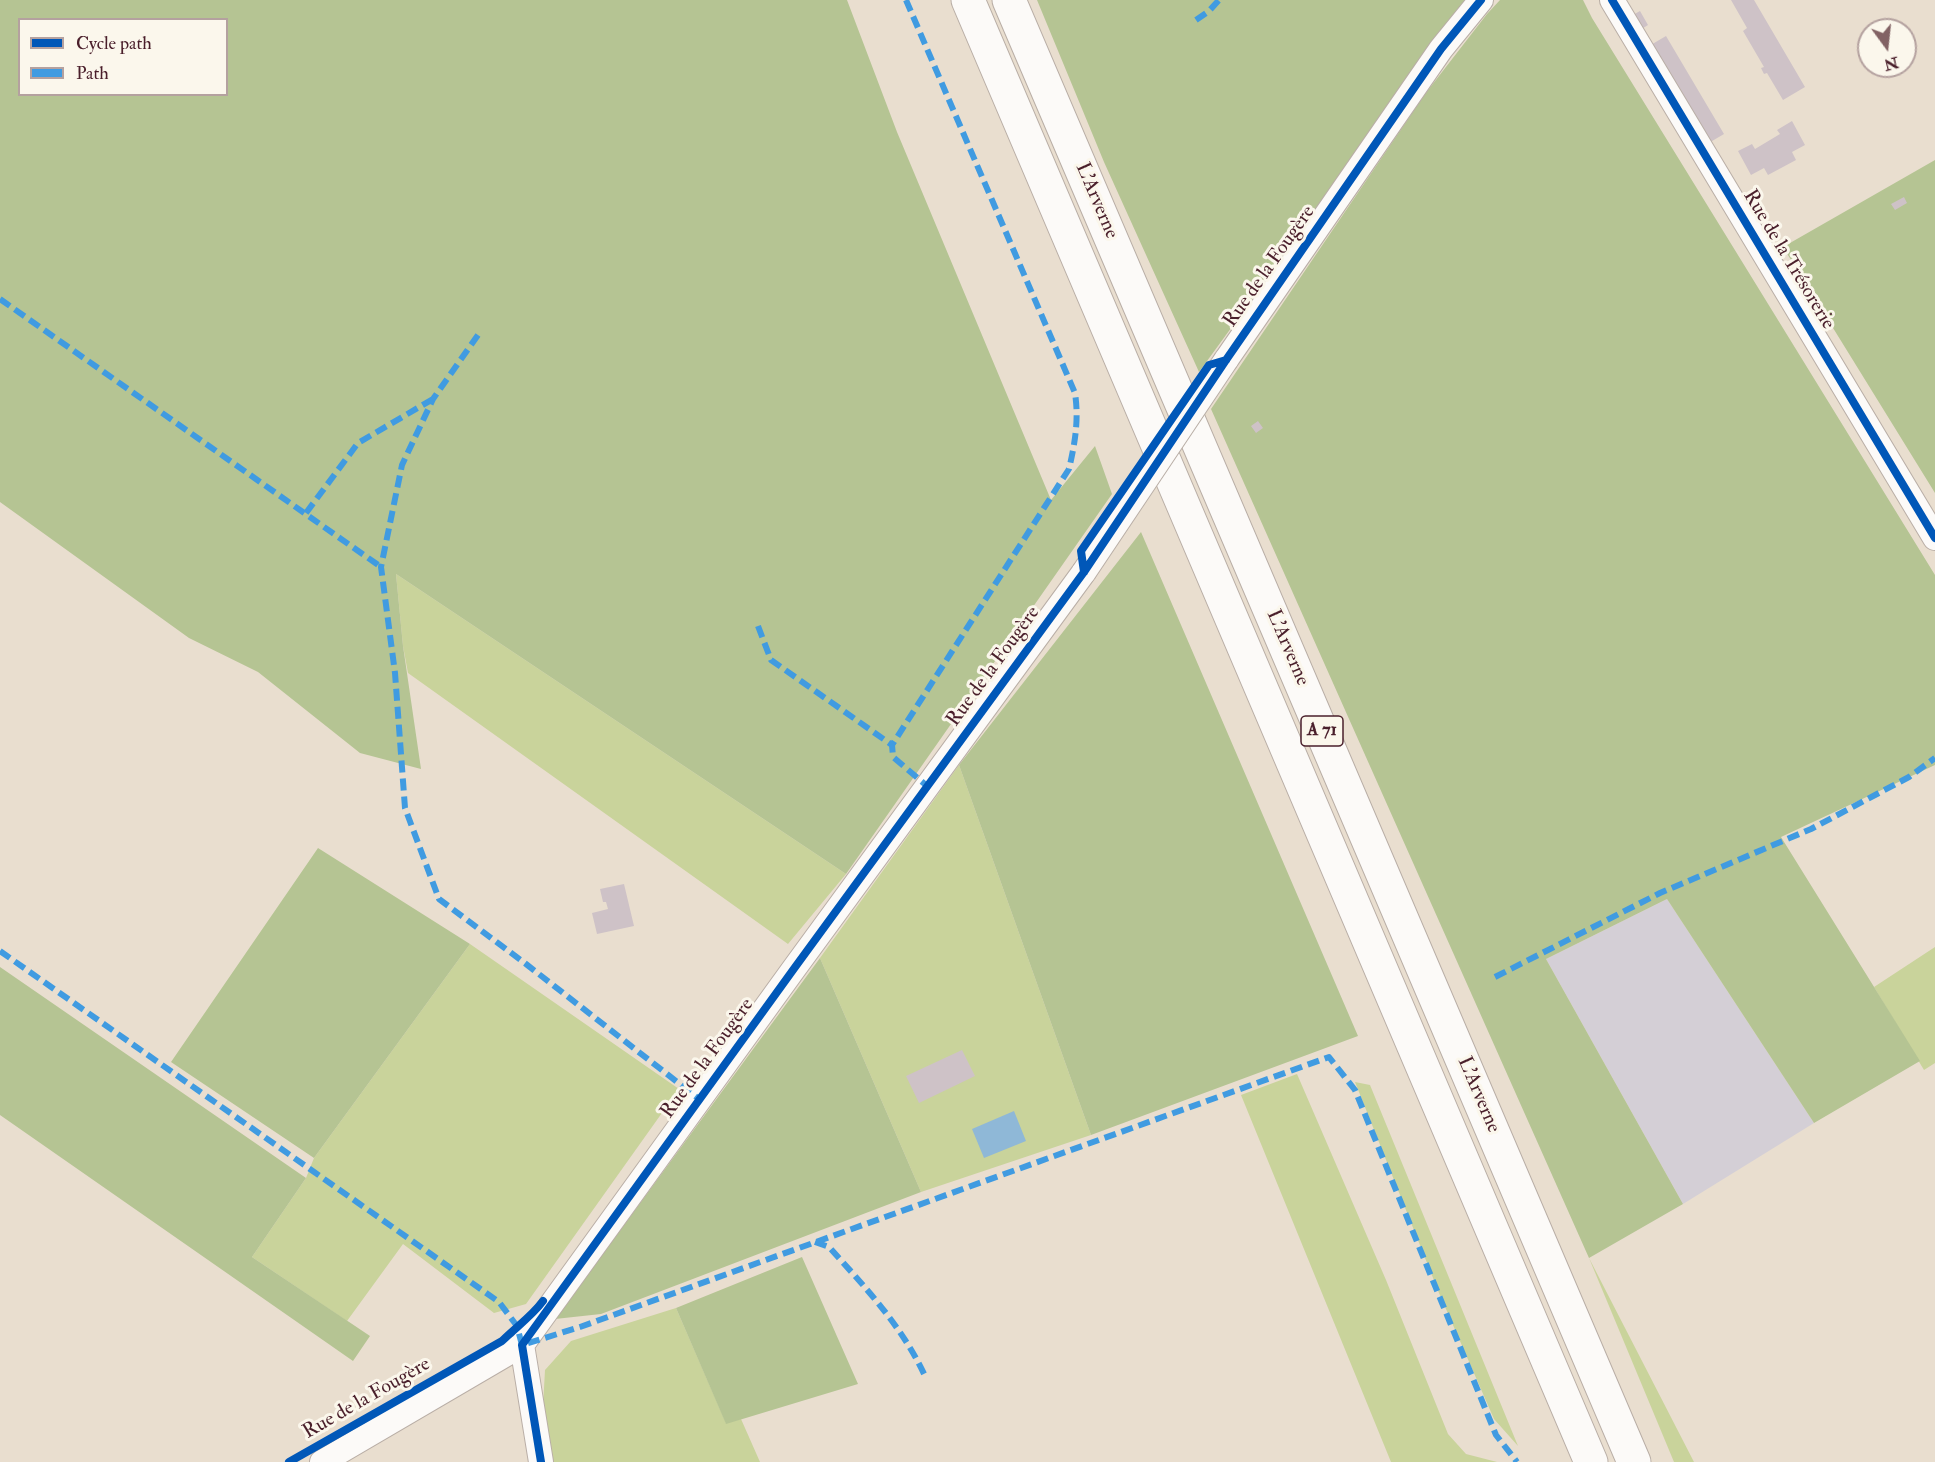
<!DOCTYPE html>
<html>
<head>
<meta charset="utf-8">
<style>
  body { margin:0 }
  #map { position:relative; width:1935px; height:1462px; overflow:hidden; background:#e9decf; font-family:"IM FELL Double Pica",serif }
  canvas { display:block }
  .legend { position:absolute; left:18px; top:18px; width:210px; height:78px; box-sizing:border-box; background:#fbf7ec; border:2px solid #b4a19f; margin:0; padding:8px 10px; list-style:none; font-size:18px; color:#4a1f2b }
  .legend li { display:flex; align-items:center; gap:12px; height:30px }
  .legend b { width:30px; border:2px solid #b4a19f }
  .north { position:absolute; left:1857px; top:18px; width:60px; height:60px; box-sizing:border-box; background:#fbf7ec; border:2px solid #b4a19f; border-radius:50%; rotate:165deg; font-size:16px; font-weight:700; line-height:24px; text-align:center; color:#4a1f2b }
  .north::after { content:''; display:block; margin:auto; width:21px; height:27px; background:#826264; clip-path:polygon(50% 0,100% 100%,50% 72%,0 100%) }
</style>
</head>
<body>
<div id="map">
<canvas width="1935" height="1462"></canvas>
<ul class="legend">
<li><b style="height:8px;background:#0057b8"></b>Cycle path</li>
<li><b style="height:8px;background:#409be1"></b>Path</li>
</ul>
<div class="north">N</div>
</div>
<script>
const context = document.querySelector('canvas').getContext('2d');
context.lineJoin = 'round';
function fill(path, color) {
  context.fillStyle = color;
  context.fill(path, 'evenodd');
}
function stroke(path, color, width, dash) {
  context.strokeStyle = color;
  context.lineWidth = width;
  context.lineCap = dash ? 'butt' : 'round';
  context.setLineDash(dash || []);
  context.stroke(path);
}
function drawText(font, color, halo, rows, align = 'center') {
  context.font = font + ' "IM FELL Double Pica",serif';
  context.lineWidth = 6;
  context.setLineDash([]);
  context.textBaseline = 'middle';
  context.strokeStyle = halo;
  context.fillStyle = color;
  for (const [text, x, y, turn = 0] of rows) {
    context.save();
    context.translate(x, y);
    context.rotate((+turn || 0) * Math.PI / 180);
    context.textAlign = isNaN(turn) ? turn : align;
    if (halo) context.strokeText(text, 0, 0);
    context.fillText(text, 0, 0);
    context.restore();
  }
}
fill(new Path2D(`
  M1667 899 1814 1123 1683 1204 1546 959Z`), '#d4cfd6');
fill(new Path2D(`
  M396 574 846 874 788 944 408 673 403 646Z
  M959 765 1091 1135 921 1192 820 958Z
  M470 944 679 1089 526 1304 494 1313 403 1244 347 1321 252 1257 306 1178 314 1158Z
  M1935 947V1063L1924 1070 1874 987Z
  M1297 1074 1386 1280 1448 1434 1466 1454 1497 1462H1391L1241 1095Z
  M1355 1082 1370 1085 1518 1446 1494 1419 1439 1293Z
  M1589 1258 1694 1462H1674Z
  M676 1308 726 1423 741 1419 760 1462H548L542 1425 545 1370 571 1341Z`), '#c9d39b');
fill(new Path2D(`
  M0 0H847L897 132 1051 500 1095 446 1112 494 846 874 396 574 403 646 421 769 360 753 258 672 189 638 0 502ZM20 20H226V94H20Z
  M1037 0H1470L1199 372 1104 162Z
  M1500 0H1583L1592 18 1935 575V765L1781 837 1920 1061 1814 1123 1667 899 1546 959 1683 1204 1589 1258 1211 409 1425 94 1487 14Z
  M1935 160V493L1783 247Z
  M1141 532 1358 1036 1091 1135 959 765Z
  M318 848 470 944 314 1158 171 1062Z
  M820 958 921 1192 601 1314 555 1319Z
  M0 967 306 1178 252 1257 370 1336 353 1361 0 1115Z
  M802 1257 858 1384 726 1424 676 1308Z`), '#b5c493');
fill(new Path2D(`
  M1014 1111 1026 1141 984 1158 972 1129Z`), '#8fb8d7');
fill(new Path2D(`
  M1731 0H1754L1805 87 1783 100 1767 73 1764 74 1761 68 1764 67 1743 31 1747 28Z
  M1640 11 1648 25 1640 30 1631 16Z
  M1666 36 1724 134 1707 144 1649 46Z
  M1792 121 1805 145 1792 152 1796 160 1768 175 1764 168 1751 175 1738 151 1752 144 1755 149 1780 134 1777 130Z
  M1904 197 1907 203 1895 210 1891 204Z
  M1258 421 1263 428 1256 433 1251 426Z
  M624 884 634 926 597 934 592 913 608 909 606 902H603L600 889Z
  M962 1050 975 1076 919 1103 906 1076Z`), '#cec2c7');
const minor = new Path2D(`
  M1612 0 1935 538
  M1226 360 1441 49 1481 0
  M522 1345 541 1462
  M322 1462 522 1345 793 970 1084 572`);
const highway = new Path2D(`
  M968 0 1591 1462
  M1009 0 1634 1462`);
stroke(minor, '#b9aea6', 26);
stroke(highway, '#b9aea6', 35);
stroke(minor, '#fcfaf8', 24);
stroke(highway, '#fcfaf8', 33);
const minorBridge = new Path2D(`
  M1084 572 1226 360`);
stroke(minorBridge, '#b9aea6', 26, []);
stroke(minorBridge, '#fcfaf8', 24);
stroke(new Path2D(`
  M906 0 1075 393C1079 420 1075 443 1069 469L892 745 893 757 927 786
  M1196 20 1209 11 1219 0
  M0 299 381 567
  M478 335 433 399 402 465 381 567 395 673 405 808 439 899 526 964 699 1099
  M306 513 358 443 433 399
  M758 626 771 660 892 745
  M0 951 499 1302 517 1326 522 1345 580 1327 1329 1057 1355 1090 1496 1435 1517 1462
  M1495 977 1660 893 1811 829 1909 777 1935 758
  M815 1242 829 1247C865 1287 902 1326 925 1376`), '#409be1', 6, [12, 6]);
stroke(new Path2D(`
  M1612 0 1935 538
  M1084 572 1081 551 1209 365 1226 360
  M289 1462 502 1341C516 1327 532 1316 543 1301
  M541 1462 522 1345 793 970 1084 572 1226 360 1441 49 1481 0`), '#0057b8', 8);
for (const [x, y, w] of [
  [1322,731,42]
]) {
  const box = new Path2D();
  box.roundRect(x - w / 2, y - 15, w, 30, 4.5);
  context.fillStyle = '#fbf7ec';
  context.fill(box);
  stroke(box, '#4a1f2b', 1.5);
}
drawText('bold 18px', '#4a1f2b', null, [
  ["A 71",1322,731]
]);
drawText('20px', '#4a1f2b', '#fbf7ec', [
  ["L'Arverne",1096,201,67],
  ["Rue de la Trésorerie",1788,260,59],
  ["Rue de la Fougère",1270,267,-55],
  ["L'Arverne",1287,648,67],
  ["Rue de la Fougère",994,667,-54],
  ["Rue de la Fougère",708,1059,-54],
  ["L'Arverne",1478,1095,67],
  ["Rue de la Fougère",367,1399,-30]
]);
</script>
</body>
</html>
